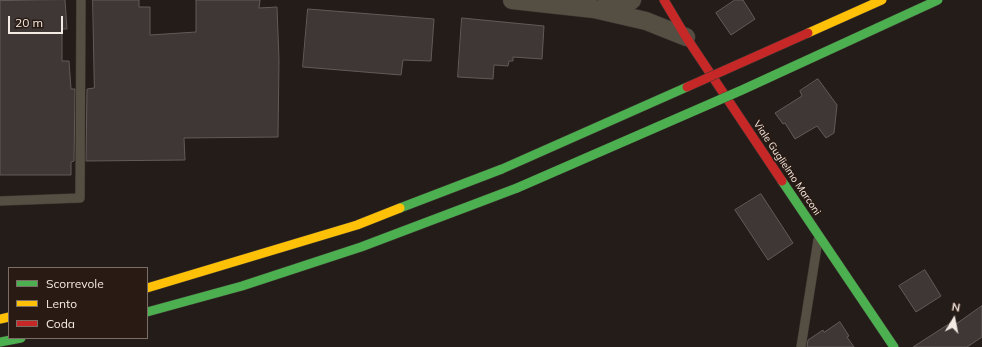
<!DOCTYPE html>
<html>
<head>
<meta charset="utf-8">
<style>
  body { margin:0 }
  #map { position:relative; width:982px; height:347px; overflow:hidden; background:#241c18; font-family:Mulish,sans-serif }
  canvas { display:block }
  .legend { position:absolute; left:8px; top:267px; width:140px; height:72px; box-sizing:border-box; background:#291b13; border:1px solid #7a6e67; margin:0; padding:5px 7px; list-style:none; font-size:12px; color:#f4eae4 }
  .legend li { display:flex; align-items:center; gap:8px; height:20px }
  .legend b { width:20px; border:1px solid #7a6e67 }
  .north { position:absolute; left:934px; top:299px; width:40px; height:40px; -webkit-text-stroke:3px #291b13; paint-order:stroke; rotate:10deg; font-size:11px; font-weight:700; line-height:16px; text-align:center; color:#f4eae4 }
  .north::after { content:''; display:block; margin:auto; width:14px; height:18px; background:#f4eae4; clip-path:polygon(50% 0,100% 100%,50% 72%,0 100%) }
  .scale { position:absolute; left:8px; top:16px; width:55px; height:18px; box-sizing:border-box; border:2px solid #f4eae4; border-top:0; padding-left:5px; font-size:12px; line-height:14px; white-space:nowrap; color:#f4eae4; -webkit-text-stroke:3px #291b13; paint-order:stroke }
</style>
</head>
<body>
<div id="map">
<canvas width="982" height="347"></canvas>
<ul class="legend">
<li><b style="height:5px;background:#4caf50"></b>Scorrevole</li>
<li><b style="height:5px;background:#ffc107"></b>Lento</li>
<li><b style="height:5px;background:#c62828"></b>Coda</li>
</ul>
<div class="north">N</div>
<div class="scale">20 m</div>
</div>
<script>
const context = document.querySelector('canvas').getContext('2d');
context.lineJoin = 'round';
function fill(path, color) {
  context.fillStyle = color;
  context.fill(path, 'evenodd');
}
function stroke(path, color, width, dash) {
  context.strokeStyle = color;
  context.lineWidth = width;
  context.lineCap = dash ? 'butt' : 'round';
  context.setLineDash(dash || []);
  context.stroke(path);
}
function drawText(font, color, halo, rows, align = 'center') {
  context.font = font + ' Mulish,sans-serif';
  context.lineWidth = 3.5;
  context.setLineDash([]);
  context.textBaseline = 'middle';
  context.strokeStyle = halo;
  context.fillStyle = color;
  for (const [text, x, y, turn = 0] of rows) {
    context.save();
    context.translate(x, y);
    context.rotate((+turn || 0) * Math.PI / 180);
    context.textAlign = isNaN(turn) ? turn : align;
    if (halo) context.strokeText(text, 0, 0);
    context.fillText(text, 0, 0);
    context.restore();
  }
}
const building = new Path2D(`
  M65 0 67 29H62V61H69L71 89H75L74 161 71 162V175H0V1Z
  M93 0H139V7H150V35L196 32V0H260L259 8 277 7 279 60 278 137 184 138 185 160 86 161 87 89 94 88Z
  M735 0H743L755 19 731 35 716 13Z
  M308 9 434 19 431 61 403 60 401 75 303 67Z
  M462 18 544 26 542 59 513 57V61H509L508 66 494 65 493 79 458 77Z
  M818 79 837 105 834 133 826 138 817 126 795 139 785 123 783 124 775 113 802 96 800 91Z
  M761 194 793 243 768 260 735 210Z
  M925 270 941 296 916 312 899 286Z
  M982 306V337L967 347H913L952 322 954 325Z
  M840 322 849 336 847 337 854 347H807L808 340 823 330 824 332Z`);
fill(building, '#3e3735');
stroke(building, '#635b58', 1);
const lane = new Path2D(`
  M0 201 80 198 81 0
  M801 347 818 240`);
const street = new Path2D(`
  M512 0 594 9 646 21 686 37
  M603 8 624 5 632 0`);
const fast = new Path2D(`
  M782 181 894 347
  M400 208 502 169
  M147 312 242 286 361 247 517 188
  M0 342 21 338`);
const slow = new Path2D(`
  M147 288 357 225 400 208
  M0 319 9 317`);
const jam = new Path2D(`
  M664 0 686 37 782 181`);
stroke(lane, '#3c3631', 10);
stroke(street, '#3c3631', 19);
stroke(fast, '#3c3631', 10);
stroke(slow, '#3c3631', 10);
stroke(jam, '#3c3631', 10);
stroke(lane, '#544e43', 9);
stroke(street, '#544e43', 18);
stroke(fast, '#4caf50', 9);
stroke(slow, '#ffc107', 9);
stroke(jam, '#c62828', 9);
const fastBridge = new Path2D(`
  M502 169 687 87
  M517 188 742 90 938 0`);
const slowBridge = new Path2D(`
  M808 33 882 0`);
const jamBridge = new Path2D(`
  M687 87 808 33`);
stroke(fastBridge, '#3c3631', 10, []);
stroke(slowBridge, '#3c3631', 10, []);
stroke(jamBridge, '#3c3631', 10, []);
stroke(fastBridge, '#4caf50', 9);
stroke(slowBridge, '#ffc107', 9);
stroke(jamBridge, '#c62828', 9);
drawText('10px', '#f4eae4', '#291b13', [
  ["Viale Guglielmo Marconi",787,168,56]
]);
</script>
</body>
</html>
